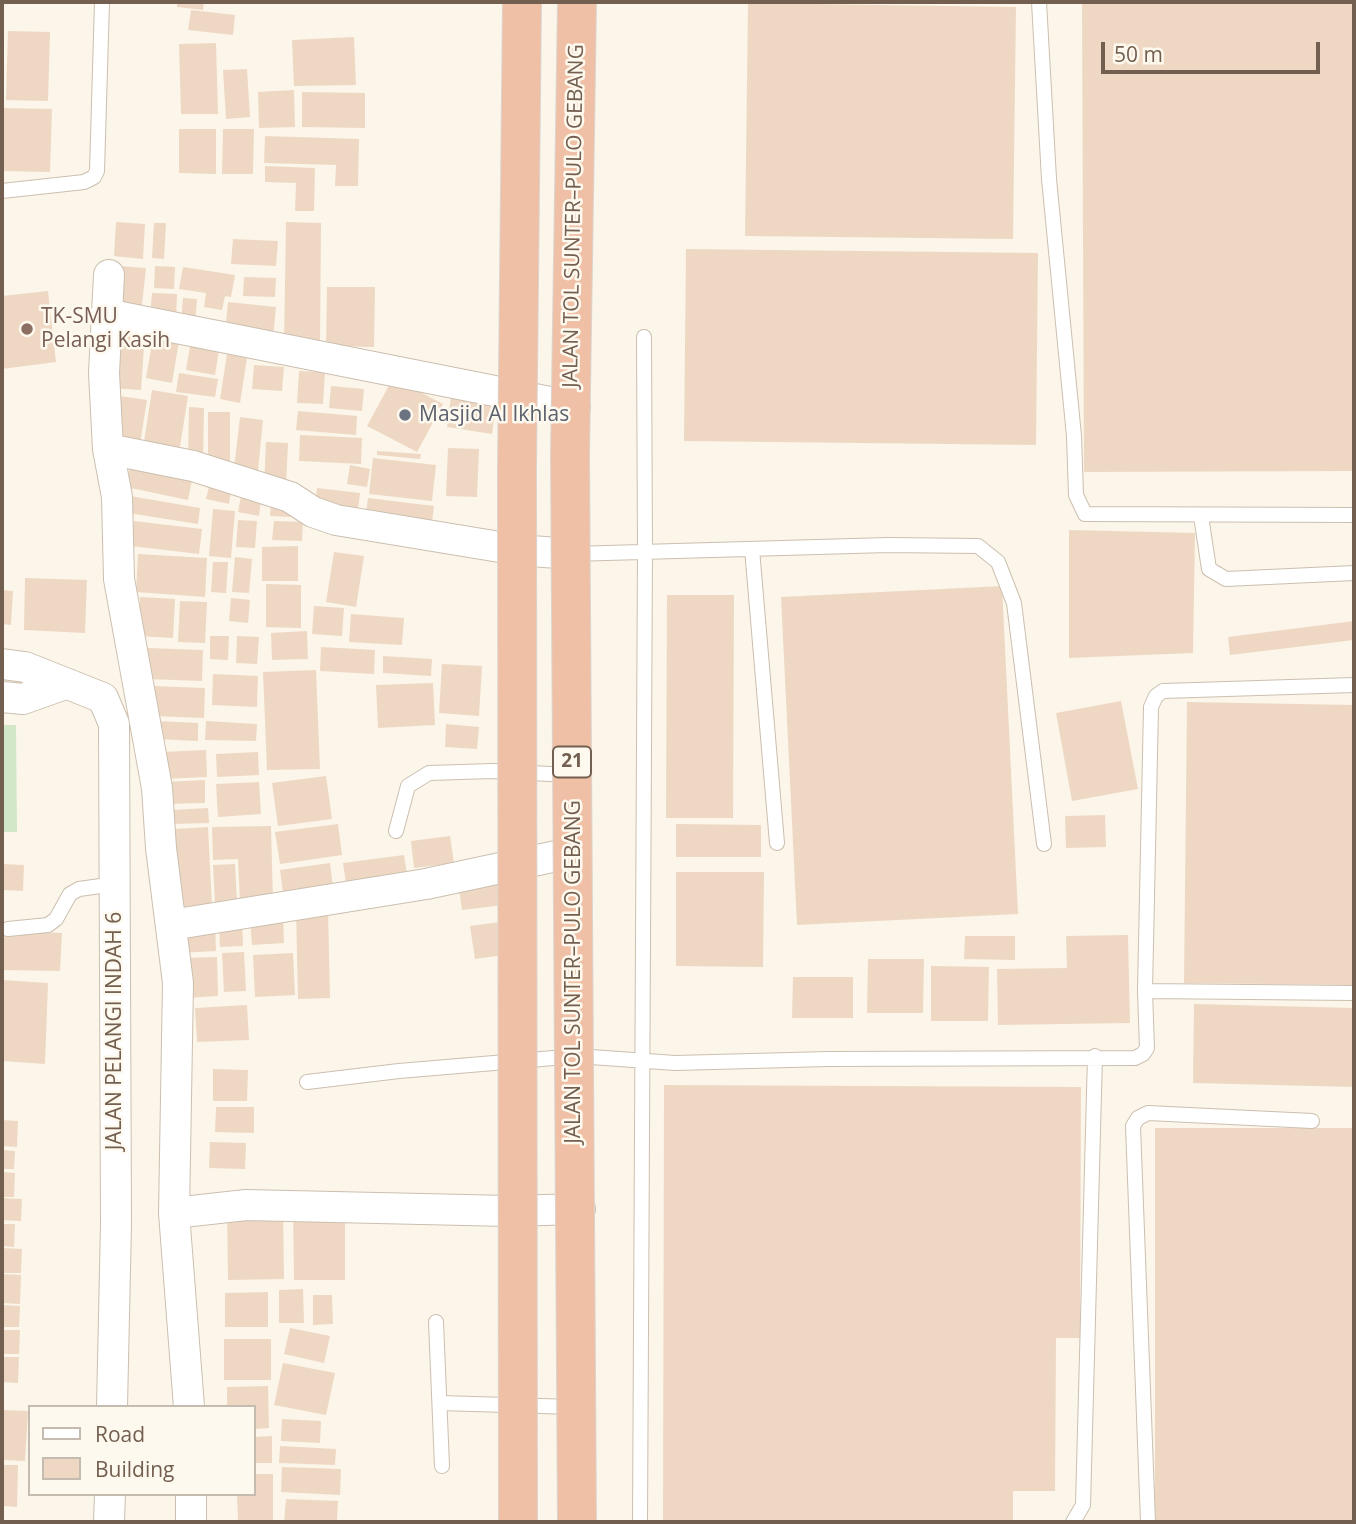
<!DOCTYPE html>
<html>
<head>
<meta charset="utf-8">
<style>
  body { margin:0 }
  #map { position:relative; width:1356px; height:1524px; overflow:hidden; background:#fbf6e9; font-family:"Open Sans",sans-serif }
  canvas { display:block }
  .frame { position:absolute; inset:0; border:4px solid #735f4f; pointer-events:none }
  .legend { position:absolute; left:28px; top:1405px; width:228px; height:91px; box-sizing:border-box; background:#fef9ef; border:2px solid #c6bbaf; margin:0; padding:9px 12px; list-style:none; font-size:21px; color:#735f4f }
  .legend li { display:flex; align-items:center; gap:14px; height:35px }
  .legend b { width:35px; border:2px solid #c6bbaf }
  .scale { position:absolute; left:1101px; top:42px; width:219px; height:32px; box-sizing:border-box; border:4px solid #735f4f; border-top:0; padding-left:9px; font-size:21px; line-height:24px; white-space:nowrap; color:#735f4f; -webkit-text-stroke:5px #fef9ef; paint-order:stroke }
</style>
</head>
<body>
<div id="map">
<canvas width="1356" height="1524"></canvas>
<div class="frame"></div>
<ul class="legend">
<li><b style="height:9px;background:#fff"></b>Road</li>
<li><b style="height:19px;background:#eed8c3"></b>Building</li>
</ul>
<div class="scale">50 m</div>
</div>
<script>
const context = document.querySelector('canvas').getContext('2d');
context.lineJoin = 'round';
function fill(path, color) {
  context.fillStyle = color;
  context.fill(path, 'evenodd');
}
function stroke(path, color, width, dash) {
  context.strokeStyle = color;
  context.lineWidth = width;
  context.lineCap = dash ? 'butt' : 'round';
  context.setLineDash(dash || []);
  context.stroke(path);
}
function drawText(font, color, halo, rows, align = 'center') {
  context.font = font + ' "Open Sans",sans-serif';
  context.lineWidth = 5;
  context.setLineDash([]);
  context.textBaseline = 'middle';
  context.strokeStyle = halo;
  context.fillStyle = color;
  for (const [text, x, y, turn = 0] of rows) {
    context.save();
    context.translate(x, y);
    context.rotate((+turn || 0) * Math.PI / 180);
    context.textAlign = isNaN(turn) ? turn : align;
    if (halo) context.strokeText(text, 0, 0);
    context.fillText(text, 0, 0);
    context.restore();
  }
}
fill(new Path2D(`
  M2 725H16L17 832H2Z`), '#d1e7c8');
fill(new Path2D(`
  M177 2H204L203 10 177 7Z
  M1082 2H1354V471L1084 472Z
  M748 3 1016 7 1013 239 745 236Z
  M191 10 235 15 233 35 188 30Z
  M8 31 50 32 48 101 6 100Z
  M354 37 356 85 294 86 292 40Z
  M216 43 218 114H181L179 44Z
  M247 69 250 117 226 119 223 70Z
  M294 90 295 127 259 128 258 92Z
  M302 92 365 93V128L302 127Z
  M2 108 52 109 50 172 2 171Z
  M179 129H216V174L179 173Z
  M223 129H254L253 174H222Z
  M265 136 359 139 358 186H335L336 165 264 163Z
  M265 166 315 168 314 211H295L296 183 265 182Z
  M116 222 145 224 143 259 114 256Z
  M286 222 321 223 320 344H284Z
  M154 223H166L164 259 152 258Z
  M233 239 278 241 276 266 231 264Z
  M686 249 1038 253 1036 445 684 441Z
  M119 266 146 268 141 313 114 310Z
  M155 266 175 267 174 289 154 288Z
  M183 267 235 275 231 297 225 296 222 310 204 307 206 293 179 289Z
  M244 277 276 278 275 297 243 296Z
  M327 287H375L374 347 326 346Z
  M48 291 56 362 2 369V296Z
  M152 293 177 294 176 319 150 317Z
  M183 298 197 299 195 325 181 323Z
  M228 302 276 307 273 338 225 333Z
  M116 329 145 332 141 390 111 388Z
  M153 337 179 341 172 383 146 378Z
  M190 346 219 350 215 375 186 370Z
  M227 354 247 358 240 403 220 399Z
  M254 365 284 367 282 391 252 389Z
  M299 371 325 372 323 404 297 403Z
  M179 373 218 379 215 397 176 392Z
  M393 378 443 404 417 452 367 426Z
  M331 386 364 389 362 411 329 408Z
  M152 390 188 396 179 453 143 448Z
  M120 396 147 400 139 450 113 445Z
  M451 397 496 404 492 434 447 427Z
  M189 407 204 408 203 462 188 461Z
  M298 411 357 416 356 435 296 430Z
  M208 412H230V467H208Z
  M240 417 263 420 257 480 233 477Z
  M300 435 362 438 361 464 299 461Z
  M266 442 288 443 286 487 264 486Z
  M448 448 479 449 477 497 446 496Z
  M377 451 421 454 420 459 377 455Z
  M373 458 436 465 432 501 369 494Z
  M131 462 193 475 188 500 126 487Z
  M350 465 370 469 367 487 347 484Z
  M209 487 231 491 229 504 206 499Z
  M317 488 360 493 358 510 315 505Z
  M130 496 200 508 198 524 128 513Z
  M241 496 261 500 259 516 238 512Z
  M368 498 434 506 431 529 365 521Z
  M271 503 292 505 291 517 270 516Z
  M213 509 235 511 231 558 209 556Z
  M238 520 257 521 255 548 236 547Z
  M134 521 202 529 199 554 131 546Z
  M274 521 303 522 302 541 272 540Z
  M1069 530 1195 533 1193 653 1069 658Z
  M298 546V581H262V547Z
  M334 552 364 556 356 607 326 602Z
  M138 554 207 558 205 597 136 592Z
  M235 557 252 559 249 593 232 592Z
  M213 562H228L226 593 211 592Z
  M25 578 87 580 85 633 24 630Z
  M266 584 301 585V628L266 627Z
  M1002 586 1018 914 797 925 781 597Z
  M2 590 13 591 11 625 2 624Z
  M667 595H734L733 818H666Z
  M140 597 175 599 173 638 139 636Z
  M231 598 250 600 248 623 229 621Z
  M180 601 207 602 205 643 178 642Z
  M314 606 344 608 342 636 312 634Z
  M351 614 404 618 402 645 349 642Z
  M1354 621V640L1230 655 1228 637Z
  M307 631 308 659 272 660 271 633Z
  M210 636H229L228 660 210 659Z
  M237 636 259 637 257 664 236 663Z
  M321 647 375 650 374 674 320 671Z
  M148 648 203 650 202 681 147 679Z
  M383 656 432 659 431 676 383 673Z
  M442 664 482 666 479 716 439 713Z
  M316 670 320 769 267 770 263 672Z
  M213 674 258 676 257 707 212 705Z
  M433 683 435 725 378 728 376 685Z
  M153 686 205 688 204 718 152 716Z
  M1121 701 1138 789 1072 801 1056 713Z
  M1187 702 1354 705V985L1184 983Z
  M156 721 198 723V741L155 739Z
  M206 721 257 724 256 741 205 740Z
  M446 724 479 727 477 749 445 747Z
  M206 750 207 777 163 779 162 752Z
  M258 752 259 775 217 777 216 754Z
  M326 776 332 819 278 826 272 783Z
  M205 780V803L166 804 165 782Z
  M259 782 261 814 218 817 216 784Z
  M208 808 209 823 172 824 171 810Z
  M1105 815 1106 847 1066 848 1065 816Z
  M338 824 342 855 280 864 275 832Z
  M676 824 761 825V857H676Z
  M271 826 273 901 240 902 238 859 213 860 212 827Z
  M208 827 212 906 178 907 174 829Z
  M450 836 454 863 414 868 411 841Z
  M404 855 407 875 346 883 343 863Z
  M330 863 333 887 283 893 280 870Z
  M2 864 24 865 23 891 2 890Z
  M235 864 237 902 215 903 213 865Z
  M676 872H764L763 967 676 966Z
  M508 874 512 904 462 910 458 881Z
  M328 908 330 998 298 999 296 909Z
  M283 916 284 943 252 945 250 918Z
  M242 918 243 946 220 947 219 919Z
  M507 921 511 954 475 959 470 926Z
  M215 924 216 951 180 953 178 926Z
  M2 931 62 933 60 971 2 970Z
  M1128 935 1130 1023 998 1025 997 969 1067 968 1066 936Z
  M965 936H1015V960L964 959Z
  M244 952 246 991 224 992 222 953Z
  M293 953 295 995 255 997 253 955Z
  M217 957 218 996 187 998 185 958Z
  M868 959H924L923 1013H867Z
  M931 966 989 967 988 1021H931Z
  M793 977H853V1018H792Z
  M2 980 48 983 45 1064 2 1061Z
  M1194 1004 1354 1008V1087L1193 1083Z
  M247 1005 249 1040 197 1042 195 1008Z
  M213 1069 248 1070 247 1101H213Z
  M664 1085 1081 1087 1080 1338H1056L1055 1491H1013V1522H663Z
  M216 1107H254V1133L215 1132Z
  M2 1120 18 1121 17 1147 2 1146Z
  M1155 1128H1354V1522H1155Z
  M210 1142 246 1143 245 1169 209 1168Z
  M2 1150 15 1151 14 1169H2Z
  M2 1172 15 1173 14 1197H2Z
  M2 1198 22 1199 21 1221 2 1220Z
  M227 1207H283L284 1279 228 1280Z
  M345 1209V1280H294L293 1210Z
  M2 1224H15L14 1247 2 1246Z
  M2 1248 22 1249 21 1273H2Z
  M2 1274 21 1275 20 1304 2 1303Z
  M303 1289 304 1323H279V1290Z
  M268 1292V1327H225V1293Z
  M313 1295H332L333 1324 313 1325Z
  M2 1305 20 1306 19 1327H2Z
  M290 1328 330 1336 324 1363 284 1354Z
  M2 1330H20L19 1354H2Z
  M224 1339H271V1380H224Z
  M2 1357H19L18 1383 2 1382Z
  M283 1363 335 1373 326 1415 274 1405Z
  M268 1386 269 1428 254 1429V1407H227V1387Z
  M2 1410 28 1411 25 1461 2 1460Z
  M282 1419 321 1421 320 1443 281 1441Z
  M272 1436V1463H254V1437Z
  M280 1446 336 1449 335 1465 279 1463Z
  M2 1465H18L17 1507 2 1506Z
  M282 1467 341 1469 340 1495 281 1492Z
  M254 1474H273V1521H238L237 1494H254Z
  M286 1499 338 1501 337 1522H284Z`), '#eed8c3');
const lane = new Path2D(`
  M1039 2 1049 179 1074 436 1076 495 1085 514 1354 515
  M2 191 84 182 94 177 97 171 102 2
  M1201 516 1209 569 1226 579 1354 573
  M752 549 777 843
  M571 554 888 545 978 546 998 562 1014 603 1044 844
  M396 831 408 786 429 773 493 771 569 775
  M8 929 48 925 56 919 70 894 79 889 115 884
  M1145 991 1354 993
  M307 1082 399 1071 577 1056 675 1063 828 1059 1135 1058 1143 1054 1147 1048 1145 991 1151 707 1156 696 1163 691 1354 685
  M436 1322 442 1466
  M440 1403 574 1407
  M640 1522 645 552 644 337
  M1073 1522 1083 1505 1095 1056
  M1148 1522 1133 1126 1138 1118 1148 1113 1312 1121`);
const street = new Path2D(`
  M109 275 104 373 108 449 117 497 119 579 157 788 161 848 178 983 174 1213 189 1407
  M106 314 575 407
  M108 449 193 466 290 497 313 512 336 520 518 550 571 554
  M2 664 25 667 103 698 114 724 116 1224 112 1407
  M2 697 23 699 65 684
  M171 925 426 884 575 852
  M174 1213 246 1205 509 1211 580 1209
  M191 1494V1522
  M109 1522 110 1494`);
stroke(lane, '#ccbfaf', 16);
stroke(street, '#ccbfaf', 32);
stroke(lane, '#fff', 14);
stroke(street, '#fff', 30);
const highwayBridge = new Path2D(`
  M518 1522 517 466 522 2
  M577 1522 570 455 577 2`);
stroke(highwayBridge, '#dbd5d1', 40, []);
stroke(highwayBridge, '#efc0a5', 38);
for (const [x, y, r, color] of [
  [27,329,7,"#8d6e63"],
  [405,415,7,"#6b7280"]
]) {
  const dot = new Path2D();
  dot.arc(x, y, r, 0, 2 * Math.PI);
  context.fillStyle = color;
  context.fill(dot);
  stroke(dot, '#fef9ef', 2.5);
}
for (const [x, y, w] of [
  [572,762,38]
]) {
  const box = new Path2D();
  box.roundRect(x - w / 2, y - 15.5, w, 31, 5);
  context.fillStyle = '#fef9ef';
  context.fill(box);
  stroke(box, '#735f4f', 2);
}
drawText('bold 19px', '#735f4f', null, [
  ["21",572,762]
]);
drawText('21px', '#735f4f', '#fef9ef', [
  ["JALAN TOL SUNTER–PULO GEBANG",574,216,-89],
  ["JALAN TOL SUNTER–PULO GEBANG",574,972,-90],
  ["JALAN PELANGI INDAH 6",115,1031,-90]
]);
drawText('21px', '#785e54', '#fef9ef', [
  ["TK-SMU",41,317],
  ["Pelangi Kasih",41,341]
], 'left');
drawText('21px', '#5b616d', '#fef9ef', [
  ["Masjid Al Ikhlas",419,415]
], 'left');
</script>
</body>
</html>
